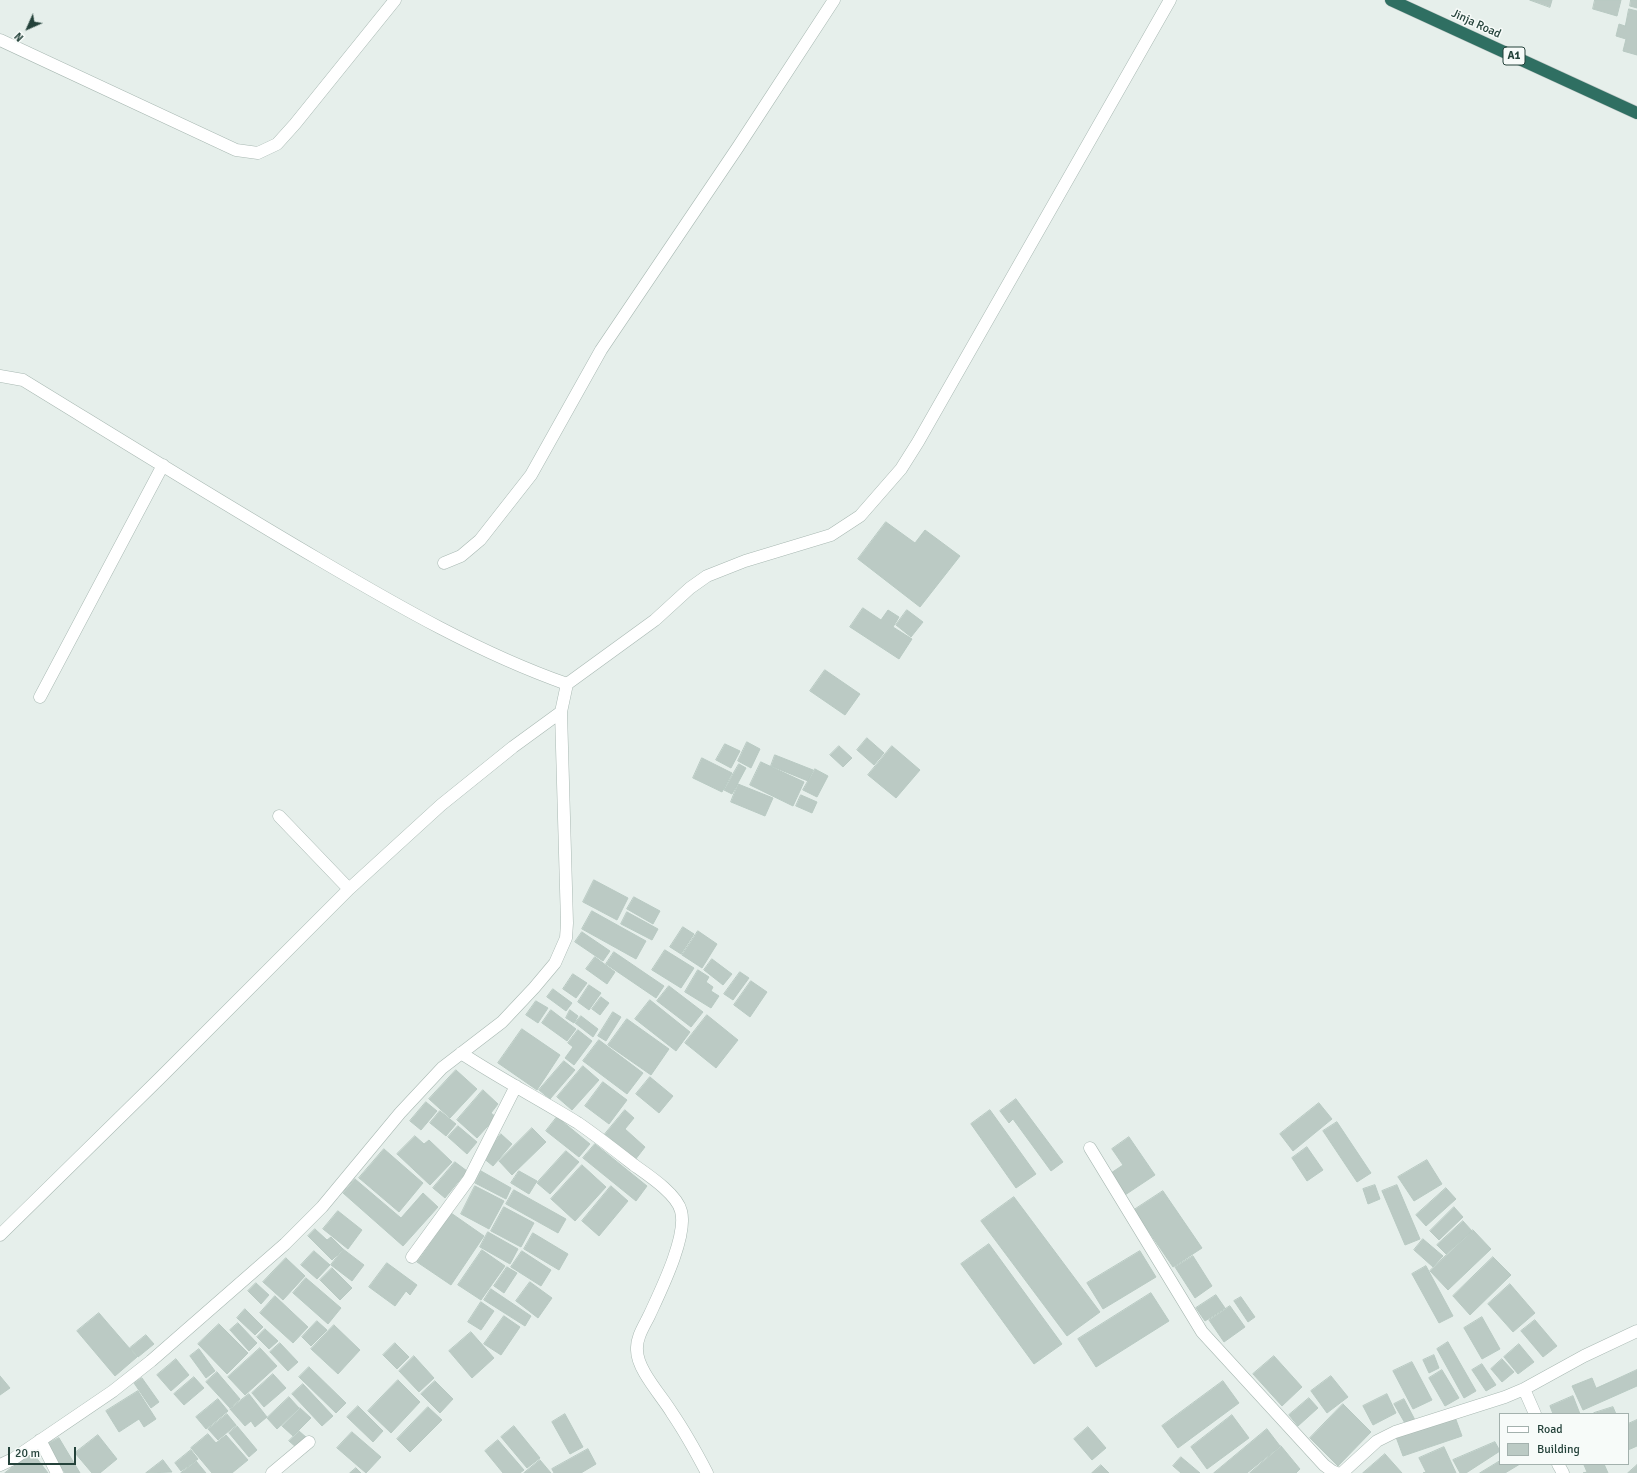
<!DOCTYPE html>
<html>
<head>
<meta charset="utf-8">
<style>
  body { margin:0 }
  #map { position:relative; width:1637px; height:1473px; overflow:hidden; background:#e6efeb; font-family:Signika,sans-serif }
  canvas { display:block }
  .legend { position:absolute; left:1499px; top:1413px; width:130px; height:52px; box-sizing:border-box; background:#f7fbf9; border:1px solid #a3b1ad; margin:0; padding:5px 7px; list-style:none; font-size:12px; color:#24423a }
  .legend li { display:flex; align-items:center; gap:8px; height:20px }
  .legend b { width:20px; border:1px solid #a3b1ad }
  .north { position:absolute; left:8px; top:8px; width:40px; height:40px; -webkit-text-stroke:3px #f7fbf9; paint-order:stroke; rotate:225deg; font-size:11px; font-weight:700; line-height:16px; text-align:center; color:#24423a }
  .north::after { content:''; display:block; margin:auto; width:14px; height:18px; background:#24423a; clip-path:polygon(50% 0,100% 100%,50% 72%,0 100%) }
  .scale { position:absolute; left:8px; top:1447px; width:68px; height:18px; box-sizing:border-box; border:2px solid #24423a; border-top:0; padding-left:5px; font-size:12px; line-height:14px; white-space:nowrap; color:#24423a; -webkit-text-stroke:3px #f7fbf9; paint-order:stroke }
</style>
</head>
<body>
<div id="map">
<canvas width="1637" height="1473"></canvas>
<ul class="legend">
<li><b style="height:5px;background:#fff"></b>Road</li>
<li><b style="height:11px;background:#bbcac4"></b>Building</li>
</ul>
<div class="north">N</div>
<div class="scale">20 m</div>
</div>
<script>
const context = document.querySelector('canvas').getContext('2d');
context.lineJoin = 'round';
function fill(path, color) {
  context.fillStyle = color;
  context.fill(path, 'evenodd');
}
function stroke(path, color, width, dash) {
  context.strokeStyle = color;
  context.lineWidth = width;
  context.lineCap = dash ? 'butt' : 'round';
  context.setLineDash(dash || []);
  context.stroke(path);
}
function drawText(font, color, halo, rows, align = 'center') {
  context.font = font + ' Signika,sans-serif';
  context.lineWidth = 3;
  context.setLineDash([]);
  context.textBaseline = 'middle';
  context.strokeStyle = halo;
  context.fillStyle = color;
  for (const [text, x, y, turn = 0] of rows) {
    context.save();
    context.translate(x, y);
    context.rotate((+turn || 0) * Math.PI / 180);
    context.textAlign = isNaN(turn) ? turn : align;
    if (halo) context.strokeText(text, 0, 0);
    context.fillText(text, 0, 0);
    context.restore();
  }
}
const building = new Path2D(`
  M1530 0H1552L1550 7Z
  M1595 0H1621L1617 16 1593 9Z
  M1631 0H1637V8L1630 6Z
  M1629 9 1637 11V55L1623 51 1626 39 1616 36 1619 24 1625 26Z
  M886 522 915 543 925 530 960 556 920 607 858 559Z
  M863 608 881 620 888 610 899 617 893 627 912 639 899 659 850 627Z
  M907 610 923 622 911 637 896 625Z
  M825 670 860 694 845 715 810 691Z
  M867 738 884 753 874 765 857 750Z
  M747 742 760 749 751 768 738 761Z
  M725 744 740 751 731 768 716 760Z
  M839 746 852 758 843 767 830 755Z
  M892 746 920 770 896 798 868 775Z
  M775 755 813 770 808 781 771 766Z
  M702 758 732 773 722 792 693 778Z
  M761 762 804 782 793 806 750 785Z
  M739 764 746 768 732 794 724 790Z
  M815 769 828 776 817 797 803 790Z
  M738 784 773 798 765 816 731 802Z
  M801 795 817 802 812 813 796 806Z
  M594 880 628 898 617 920 583 902Z
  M634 897 660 911 653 924 627 909Z
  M592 911 646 941 636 959 582 929Z
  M627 912 658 929 652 940 621 924Z
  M683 927 694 934 681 954 670 947Z
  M698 931 717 944 702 968 682 955Z
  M582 932 610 951 603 961 575 942Z
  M665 950 694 968 681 988 652 970Z
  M614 952 664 986 656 998 606 964Z
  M595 957 615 972 607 984 586 969Z
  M712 959 732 974 723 985 704 970Z
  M698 970 709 977 706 982 713 987 711 991 719 996 711 1008 685 992Z
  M740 972 749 978 733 1000 724 994Z
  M573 974 587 983 576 998 563 989Z
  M751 981 767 992 750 1017 734 1005Z
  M589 985 601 993 589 1010 578 1002Z
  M669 986 703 1012 691 1027 657 1001Z
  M553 989 572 1003 566 1011 547 997Z
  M601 997 609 1003 600 1015 592 1009Z
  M650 1000 690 1032 676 1051 635 1019Z
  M536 1001 548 1008 538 1023 526 1015Z
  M551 1010 576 1029 567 1041 542 1023Z
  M570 1010 578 1016 574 1023 566 1018Z
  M613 1012 621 1017 606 1041 598 1036Z
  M707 1015 738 1040 716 1068 685 1043Z
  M581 1016 598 1029 593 1037 575 1023Z
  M627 1019 669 1049 651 1075 608 1045Z
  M522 1029 560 1055 537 1090 498 1063Z
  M578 1030 592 1041 574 1065 565 1058 573 1047 568 1043Z
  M599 1040 643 1073 627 1094 583 1061Z
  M564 1061 575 1070 550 1099 539 1090Z
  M583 1066 599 1080 572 1110 557 1097Z
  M456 1070 477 1089 450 1118 429 1099Z
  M650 1077 673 1096 659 1113 636 1094Z
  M603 1082 627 1100 609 1124 585 1106Z
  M483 1090 498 1104 491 1113 496 1117 477 1138 457 1120Z
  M1016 1099 1063 1162 1051 1171 1013 1119 1009 1123 1000 1111Z
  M426 1102 437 1111 421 1130 410 1121Z
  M1319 1103 1332 1119 1293 1151 1280 1134Z
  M625 1110 634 1118 625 1129 645 1147 635 1160 605 1134Z
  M990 1110 1036 1174 1016 1188 971 1124Z
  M440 1111 456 1124 446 1136 430 1123Z
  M557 1117 590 1144 579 1157 546 1131Z
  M1337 1122 1371 1173 1357 1182 1323 1131Z
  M458 1126 477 1142 467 1154 448 1137Z
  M532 1128 546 1142 512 1175 499 1161Z
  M501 1134 512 1144 493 1166 482 1157Z
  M415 1136 424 1144 429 1140 452 1162 430 1185 397 1154Z
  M1129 1137 1155 1175 1125 1195 1111 1173 1123 1165 1112 1149Z
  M595 1144 647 1186 636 1201 583 1158Z
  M1307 1147 1323 1170 1307 1181 1292 1158Z
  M384 1149 423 1183 399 1212 359 1178Z
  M566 1151 579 1162 550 1194 537 1183Z
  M1427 1160 1442 1184 1414 1201 1398 1177Z
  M455 1162 467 1171 445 1198 433 1188Z
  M582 1165 606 1187 575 1221 551 1199Z
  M481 1171 511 1188 506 1199 475 1183Z
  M519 1171 537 1181 529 1194 511 1183Z
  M355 1179 401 1218 423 1193 438 1207 403 1246 343 1193Z
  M1375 1185 1380 1199 1368 1204 1363 1189Z
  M1397 1185 1420 1239 1405 1245 1382 1191Z
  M475 1186 504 1201 489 1229 461 1214Z
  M611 1186 628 1201 599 1236 582 1221Z
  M1446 1188 1456 1199 1426 1226 1416 1215Z
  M514 1190 566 1219 558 1233 506 1204Z
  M1163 1191 1202 1248 1173 1267 1134 1210Z
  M1014 1197 1100 1312 1067 1336 981 1221Z
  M504 1207 534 1223 521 1247 491 1231Z
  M1454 1207 1463 1217 1439 1240 1430 1231Z
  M338 1211 362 1230 348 1249 323 1229Z
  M451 1213 484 1236 451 1285 417 1262Z
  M1463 1221 1472 1231 1446 1254 1437 1245Z
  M315 1229 327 1240 331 1237 343 1249 332 1260 308 1236Z
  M1473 1230 1491 1249 1448 1290 1430 1271Z
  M488 1232 518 1249 510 1264 480 1247Z
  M533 1233 568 1254 559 1270 524 1249Z
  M1423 1239 1443 1256 1433 1267 1414 1250Z
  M989 1244 1062 1344 1034 1364 961 1264Z
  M343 1249 364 1265 352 1281 331 1265Z
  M482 1250 505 1266 481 1300 458 1285Z
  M314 1251 330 1265 317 1279 301 1265Z
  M522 1251 551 1270 541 1286 511 1267Z
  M1140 1251 1156 1277 1103 1309 1087 1283Z
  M1193 1256 1212 1286 1195 1298 1175 1267Z
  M1493 1257 1511 1275 1470 1315 1453 1296Z
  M286 1258 305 1276 283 1300 263 1282Z
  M387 1263 417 1285 410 1295 406 1291 395 1306 369 1287Z
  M1426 1266 1453 1316 1439 1323 1412 1274Z
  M507 1267 517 1273 504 1293 494 1286Z
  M332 1268 352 1288 340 1300 320 1280Z
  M306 1278 341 1308 328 1324 293 1293Z
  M530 1282 552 1298 538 1318 516 1301Z
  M256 1283 269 1295 261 1304 248 1291Z
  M1510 1284 1535 1313 1513 1332 1488 1304Z
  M491 1289 531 1316 525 1326 484 1300Z
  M1151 1293 1169 1321 1096 1367 1078 1339Z
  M1216 1295 1225 1308 1205 1321 1196 1308Z
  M275 1296 308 1327 293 1343 260 1313Z
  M1241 1297 1255 1317 1248 1322 1234 1301Z
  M481 1302 494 1311 481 1330 468 1322Z
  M1230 1306 1245 1327 1224 1342 1209 1320Z
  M245 1309 263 1327 255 1335 237 1318Z
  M99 1313 137 1357 115 1376 77 1331Z
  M504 1316 520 1327 501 1355 484 1344Z
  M1482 1317 1500 1349 1482 1359 1464 1328Z
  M1535 1320 1557 1346 1543 1357 1521 1331Z
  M317 1321 327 1330 311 1346 302 1337Z
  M238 1323 257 1343 249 1351 230 1330Z
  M219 1324 248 1353 227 1374 198 1344Z
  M334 1325 360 1350 338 1374 311 1349Z
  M265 1329 278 1341 269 1349 257 1337Z
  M471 1332 494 1358 472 1378 449 1351Z
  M146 1335 154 1344 138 1357 130 1348Z
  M1448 1342 1476 1391 1464 1398 1437 1349Z
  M280 1343 298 1362 288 1371 270 1352Z
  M395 1343 409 1357 397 1369 383 1355Z
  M1519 1344 1534 1362 1518 1374 1504 1357Z
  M260 1348 277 1366 245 1395 228 1377Z
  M199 1349 215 1371 206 1378 190 1356Z
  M1434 1355 1439 1368 1429 1373 1423 1360Z
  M414 1356 434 1378 419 1392 399 1371Z
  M1274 1356 1302 1387 1282 1406 1253 1374Z
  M176 1359 189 1375 171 1391 157 1375Z
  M1502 1359 1514 1372 1502 1382 1491 1369Z
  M1412 1362 1432 1400 1413 1409 1393 1371Z
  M1482 1364 1496 1385 1486 1391 1472 1370Z
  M309 1367 346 1403 336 1413 299 1377Z
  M1442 1370 1459 1398 1445 1406 1429 1378Z
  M1637 1370V1386L1583 1410 1572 1386 1592 1378 1596 1388Z
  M217 1372 240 1399 230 1408 206 1382Z
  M273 1374 286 1388 264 1407 252 1393Z
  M0 1376 10 1388 0 1395Z
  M1331 1376 1348 1397 1327 1413 1311 1391Z
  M194 1377 204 1388 184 1405 174 1394Z
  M142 1378 159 1402 151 1408 134 1383Z
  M398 1380 420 1402 391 1433 368 1411Z
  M435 1381 453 1399 440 1413 421 1394Z
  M1223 1381 1239 1403 1178 1448 1162 1426Z
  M303 1384 333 1416 322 1426 292 1394Z
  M138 1391 156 1419 144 1427 139 1419 119 1432 106 1411Z
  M249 1394 267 1417 255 1427 251 1421 245 1426 230 1409Z
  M1387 1394 1396 1413 1373 1425 1363 1406Z
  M1573 1396 1580 1414H1553L1550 1406Z
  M289 1397 299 1408 277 1429 267 1418Z
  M1309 1398 1318 1408 1298 1426 1289 1415Z
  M218 1399 228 1411 206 1429 196 1417Z
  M1404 1399 1415 1420 1406 1425 1394 1404Z
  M1343 1404 1371 1432 1338 1466 1310 1438Z
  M358 1406 383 1431 373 1442 347 1417Z
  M428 1407 442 1420 410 1452 397 1439Z
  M1613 1407 1616 1414H1595L1594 1413Z
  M300 1408 311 1418 293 1436 282 1426Z
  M227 1414 236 1425 218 1440 208 1429Z
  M565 1414 583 1447 570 1454 552 1422Z
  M1232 1415 1249 1438 1207 1469 1191 1447Z
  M1455 1417 1462 1436 1403 1456 1396 1437Z
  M1637 1420V1446L1628 1450V1424Z
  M237 1426 257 1450 249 1457 229 1433Z
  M514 1426 540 1458 527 1468 501 1437Z
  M1088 1427 1106 1448 1092 1460 1074 1439Z
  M1267 1429 1280 1446 1247 1473H1214Z
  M299 1431 307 1438 297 1448 289 1441Z
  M352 1432 381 1457 366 1473 337 1448Z
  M208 1434 216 1443 226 1435 248 1460 232 1473H212L191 1448Z
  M98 1435 117 1459 100 1473H92L75 1453Z
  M59 1438 80 1473H65L47 1444Z
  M498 1440 524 1470 520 1473H503L485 1451Z
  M1495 1442 1500 1451 1466 1473H1460L1453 1460Z
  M1281 1446 1300 1469 1296 1473H1250Z
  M1444 1447 1456 1473H1423L1426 1472 1419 1458Z
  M588 1449 596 1464 581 1473H554L552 1469Z
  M191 1450 198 1459 181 1471 175 1463Z
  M32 1452 48 1473H5Z
  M1385 1454 1402 1473H1363Z
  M1181 1457 1200 1473H1181L1173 1466Z
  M163 1460 172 1472 146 1473Z
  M540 1460 551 1473H524Z
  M196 1461 206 1473H181Z
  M1500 1461V1464H1520L1505 1473H1480Z
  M1586 1464H1604L1608 1473H1583L1587 1472 1584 1465Z
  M1101 1465 1109 1473H1092Z
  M1637 1465V1473H1628Z
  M356 1468 361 1473H350Z`);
fill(building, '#bbcac4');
stroke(building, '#b8c9c2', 1);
const street = new Path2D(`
  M0 40 236 150 258 153 277 144 295 124 395 0
  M0 376 23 380C121 440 219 501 318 559 398 606 479 653 567 684L655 620 690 588 707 576 745 561 831 535 860 516 901 469 918 442 1170 0
  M444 563 461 556 480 540 531 475 601 350 738 147 834 0
  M40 697 163 465
  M279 816 349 889
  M461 1053C499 1078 539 1099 578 1123 597 1136 616 1151 634 1165 648 1175 677 1194 681 1211 688 1236 660 1292 649 1316 644 1326 636 1338 637 1350 637 1370 662 1396 672 1413 685 1432 696 1452 707 1473
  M1090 1148 1202 1332 1324 1465 1332 1471 1337 1473
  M0 1235 159 1079 349 889 441 805 513 747 561 712 567 684
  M412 1257 469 1179 516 1086
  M1524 1389 1535 1414
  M40 1440 57 1473
  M1558 1464 1563 1473
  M0 1465 13 1459 113 1391 151 1361 285 1244 322 1207 400 1113 442 1068 502 1022 534 988 555 963 566 938 567 923 561 712
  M272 1473 309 1442
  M1342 1473 1377 1441 1395 1432 1505 1397 1524 1389 1584 1356 1637 1331`);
const highway = new Path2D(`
  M1391 0 1637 113`);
stroke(street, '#a8b8b2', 13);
stroke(highway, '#c2cac8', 13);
stroke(street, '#fff', 12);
stroke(highway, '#2f6f62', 12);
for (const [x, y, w] of [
  [1514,56,22]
]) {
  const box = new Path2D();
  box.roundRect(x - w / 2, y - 9, w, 18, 3);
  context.fillStyle = '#f7fbf9';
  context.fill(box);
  stroke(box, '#24423a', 1);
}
drawText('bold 11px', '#24423a', null, [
  ["A1",1514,56]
]);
drawText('12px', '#24423a', '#f7fbf9', [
  ["Jinja Road",1476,24,25]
]);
</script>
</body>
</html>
